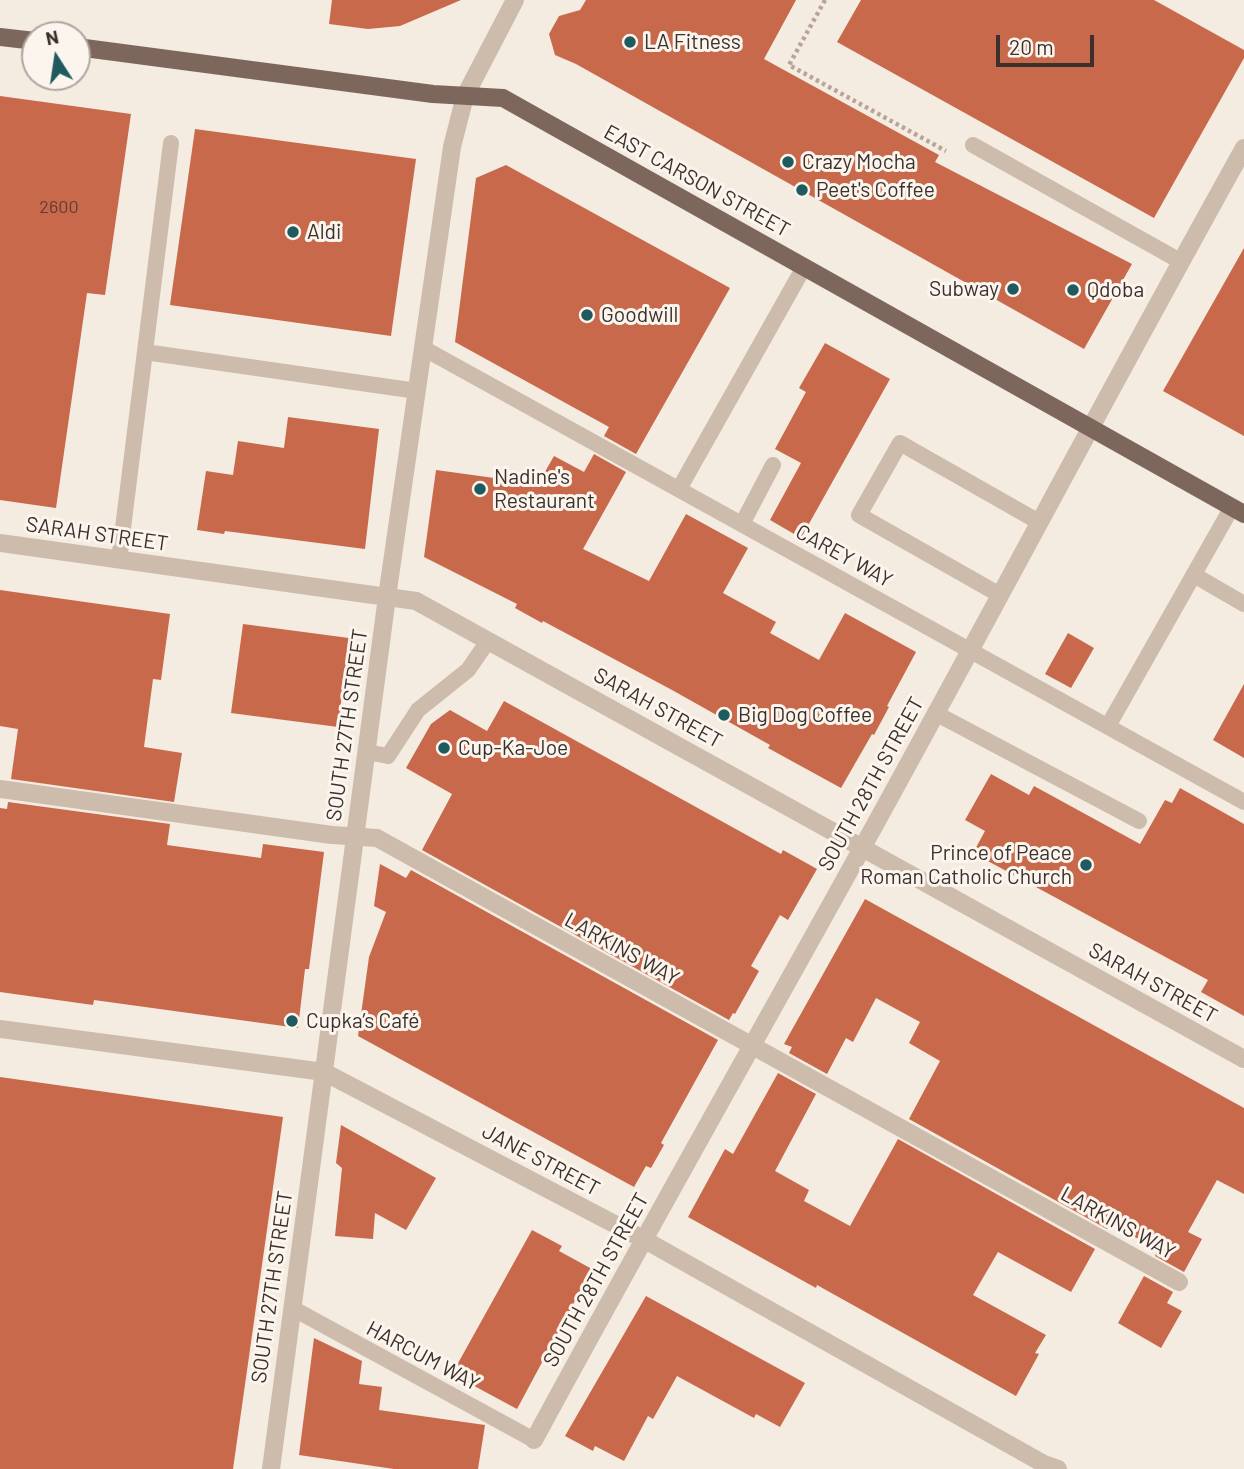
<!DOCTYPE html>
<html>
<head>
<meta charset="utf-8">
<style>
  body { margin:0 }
  #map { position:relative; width:1244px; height:1469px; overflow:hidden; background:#f4ebe1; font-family:Barlow,sans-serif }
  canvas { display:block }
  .north { position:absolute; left:21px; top:21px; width:70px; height:70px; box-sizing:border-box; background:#fbf5ee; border:2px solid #aea6a0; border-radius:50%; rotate:348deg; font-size:19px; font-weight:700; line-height:28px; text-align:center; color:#3b302b }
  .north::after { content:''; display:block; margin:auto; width:24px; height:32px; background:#1f5a5e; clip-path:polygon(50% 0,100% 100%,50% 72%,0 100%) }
  .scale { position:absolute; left:996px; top:35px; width:98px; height:32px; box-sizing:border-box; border:4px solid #3b302b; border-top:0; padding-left:9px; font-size:21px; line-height:24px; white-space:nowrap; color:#3b302b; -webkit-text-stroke:5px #fbf5ee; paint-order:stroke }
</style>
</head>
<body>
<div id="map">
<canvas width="1244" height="1469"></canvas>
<div class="north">N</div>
<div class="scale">20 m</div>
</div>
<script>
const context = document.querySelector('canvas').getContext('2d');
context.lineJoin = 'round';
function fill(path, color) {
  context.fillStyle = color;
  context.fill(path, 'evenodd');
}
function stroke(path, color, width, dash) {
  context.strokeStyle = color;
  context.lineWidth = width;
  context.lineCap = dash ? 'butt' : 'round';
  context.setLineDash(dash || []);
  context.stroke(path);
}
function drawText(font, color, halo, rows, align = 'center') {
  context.font = font + ' Barlow,sans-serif';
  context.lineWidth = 6;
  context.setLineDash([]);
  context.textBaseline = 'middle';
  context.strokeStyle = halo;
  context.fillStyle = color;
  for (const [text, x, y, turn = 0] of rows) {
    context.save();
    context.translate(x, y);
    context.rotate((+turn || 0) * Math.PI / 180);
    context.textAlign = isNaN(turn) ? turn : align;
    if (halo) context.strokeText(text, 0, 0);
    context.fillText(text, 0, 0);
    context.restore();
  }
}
fill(new Path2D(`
  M332 0H461L400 26 368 29 329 24Z
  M586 0H796L764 59 939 155 935 162 1132 264 1084 349 576 64 555 55 549 34 559 16 580 10Z
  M861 0H1154L1244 50V58L1154 218 837 42Z
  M0 96 131 114 105 295 87 293 56 508 0 500Z
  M195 129 416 159 391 336 170 305Z
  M506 165 730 288 636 454 604 436 609 427 455 342 476 178Z
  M1244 248V436L1163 391Z
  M825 343 890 379 801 538 770 520 801 463 775 449 806 392 799 388Z
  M288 417 379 429 365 549 225 531 224 534 197 530 206 471 233 475 238 441 284 448Z
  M594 454 626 472 583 549 649 581 686 514 748 548 723 593 776 622 770 633 819 660 845 613 916 652 887 706 889 707 874 735 872 734 841 788 768 748 770 745 672 690 543 621 542 623 515 608 517 604 424 557 436 470 538 484 554 456 584 472Z
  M0 590 170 614 161 680 153 679 144 747 182 753 174 802 11 779 18 729 0 726Z
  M243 624 349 638 338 727 231 713Z
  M1068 633 1094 648 1071 688 1045 674Z
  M1244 684V758L1213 740Z
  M504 701 781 854 783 850 817 869 788 920 780 915 751 966 759 971 735 1014 733 1013 729 1020 422 850 452 794 406 768 431 724 450 710 487 731Z
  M991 774 1029 795 1034 786 1140 844 1165 800 1172 803 1180 788 1244 824V1016L1201 992 1208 980 973 853 985 831 965 820Z
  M8 802 170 824 167 845 261 858 263 844 324 852 309 969H305L298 1028 94 1000 93 1005 0 992V808L7 809Z
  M380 864 406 878 411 870 718 1040 661 1143 664 1145 651 1168 646 1166 634 1187 358 1036 369 957 386 912 374 906Z
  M865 899 1244 1108V1194L1217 1180 1188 1232 1202 1239 1184 1272 1155 1256 1158 1250 1110 1223 1107 1229 909 1119 940 1061 909 1043 920 1022 876 998 853 1042 846 1038 827 1074 789 1053 792 1047 784 1044Z
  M778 1073 816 1094 775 1171 809 1190 804 1201 850 1226 898 1139 1095 1249 1071 1292 998 1252 973 1295 1046 1335 1035 1353 1039 1354 1016 1396 817 1285 816 1288 688 1217 725 1149 733 1154Z
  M0 1077 283 1117 233 1469H0Z
  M341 1125 436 1178 406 1230 375 1213 373 1239 335 1236 342 1168 336 1163Z
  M532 1230 562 1246 559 1251 592 1269 517 1409 452 1374Z
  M1144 1276 1173 1292 1167 1303 1182 1311 1161 1348 1118 1323Z
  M646 1296 805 1383 780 1427 756 1414 754 1418 677 1376 653 1419 648 1416 624 1461 595 1446 593 1451 565 1436Z
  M314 1338 362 1361 359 1384 382 1387 379 1410 485 1425 478 1469H394L299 1455Z`), '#c8694b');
stroke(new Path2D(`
  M825 0 789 65 946 151`), '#b9a596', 4.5, [3.5, 3.5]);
stroke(new Path2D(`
  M973 145 1180 261
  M423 348 1244 802
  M145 352 417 391
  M679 489 804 267
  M742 524 773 465
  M119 560 171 143
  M1194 575 1244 604
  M1000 595 859 515 900 443 1039 522
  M935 713 1139 821
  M1108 726 1232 507
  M367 752 388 756 418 710 468 670 488 641
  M292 1308 534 1440`), '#cdbbac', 16);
stroke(new Path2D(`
  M465 96 515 0
  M0 543 416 601 1244 1059
  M0 789 332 835 377 838 1179 1282
  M0 1029 324 1072 643 1239 1044 1464 1058 1469
  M534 1440C641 1242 752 1047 861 850 990 617 1114 381 1244 148`), '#cdbbac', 18);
stroke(new Path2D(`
  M271 1469 387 597 452 147 465 96`), '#cdbbac', 18);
stroke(new Path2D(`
  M0 37 35 41
  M77 47 433 94 503 98 1244 514`), '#7d675c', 18);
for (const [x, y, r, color] of [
  [630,42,7,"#1f5a5e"],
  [788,162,7,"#1f5a5e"],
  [802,190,7,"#1f5a5e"],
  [293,232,7,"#1f5a5e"],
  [1013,289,7,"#1f5a5e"],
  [1073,290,7,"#1f5a5e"],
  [587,315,7,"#1f5a5e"],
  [480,489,7,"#1f5a5e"],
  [724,715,7,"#1f5a5e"],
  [444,748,7,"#1f5a5e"],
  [1086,865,7,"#1f5a5e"],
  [292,1021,7,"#1f5a5e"]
]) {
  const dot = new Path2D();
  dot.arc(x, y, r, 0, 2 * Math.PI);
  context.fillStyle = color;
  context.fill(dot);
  stroke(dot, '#fbf5ee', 2.5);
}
drawText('18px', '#5e3e33', null, [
  ["2600",59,207]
]);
drawText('21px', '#3b302b', '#fbf5ee', [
  ["LA Fitness",644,42],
  ["Crazy Mocha",802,162],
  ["Peet's Coffee",816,190],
  ["Aldi",307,232],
  ["Subway",999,289,"right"],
  ["Qdoba",1087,290],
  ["Goodwill",601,315],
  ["Nadine's",494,477],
  ["Restaurant",494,501],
  ["Big Dog Coffee",738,715],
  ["Cup-Ka-Joe",458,748],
  ["Prince of Peace",1072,853,"right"],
  ["Roman Catholic Church",1072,877,"right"],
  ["Cupka’s Café",306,1021]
], 'left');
drawText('21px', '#3b302b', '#fbf5ee', [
  ["EAST CARSON STREET",697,181,29],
  ["SARAH STREET",97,534,8],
  ["CAREY WAY",844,556,29],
  ["SARAH STREET",658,708,29],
  ["SOUTH 27TH STREET",347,725,-82],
  ["SOUTH 28TH STREET",871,784,-61],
  ["LARKINS WAY",622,949,29],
  ["SARAH STREET",1153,983,29],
  ["JANE STREET",541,1160,28],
  ["LARKINS WAY",1118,1223,29],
  ["SOUTH 28TH STREET",596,1280,-61],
  ["SOUTH 27TH STREET",272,1287,-82],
  ["HARCUM WAY",423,1356,28]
]);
</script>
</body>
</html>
